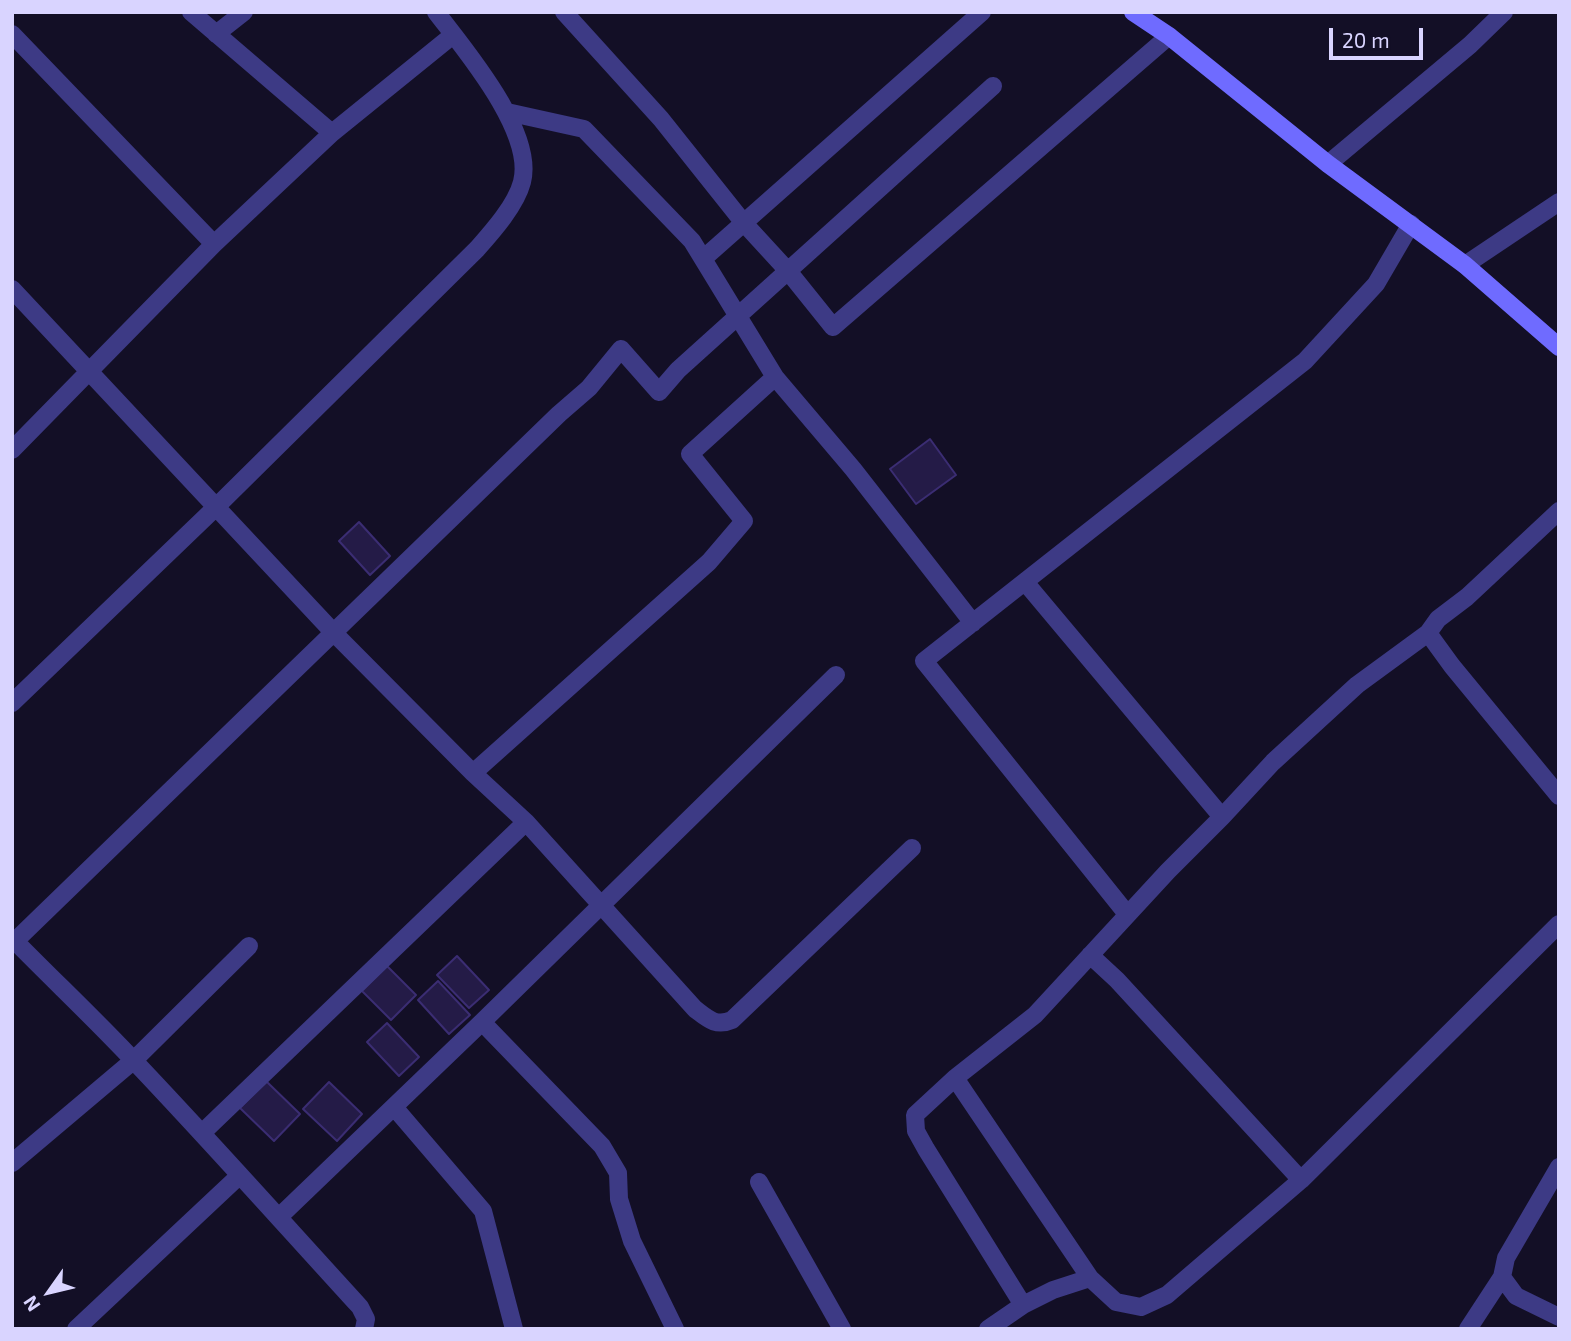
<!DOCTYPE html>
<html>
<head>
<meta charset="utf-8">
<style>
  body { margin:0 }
  #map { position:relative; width:1571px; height:1341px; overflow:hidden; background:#130f26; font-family:"Exo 2",sans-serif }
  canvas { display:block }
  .frame { position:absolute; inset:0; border:14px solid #d9d4ff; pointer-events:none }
  .north { position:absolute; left:14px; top:1257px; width:70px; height:70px; -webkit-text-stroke:5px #130f26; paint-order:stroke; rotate:236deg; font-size:19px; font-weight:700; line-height:28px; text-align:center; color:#d9d4ff }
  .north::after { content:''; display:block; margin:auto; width:24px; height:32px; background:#d9d4ff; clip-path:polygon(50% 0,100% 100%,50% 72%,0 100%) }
  .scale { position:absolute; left:1329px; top:28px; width:94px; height:32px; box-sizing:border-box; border:4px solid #d9d4ff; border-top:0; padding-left:9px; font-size:21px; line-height:24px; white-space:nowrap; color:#d9d4ff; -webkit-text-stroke:5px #130f26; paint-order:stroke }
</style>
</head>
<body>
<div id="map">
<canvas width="1571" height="1341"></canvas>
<div class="frame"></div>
<div class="north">N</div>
<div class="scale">20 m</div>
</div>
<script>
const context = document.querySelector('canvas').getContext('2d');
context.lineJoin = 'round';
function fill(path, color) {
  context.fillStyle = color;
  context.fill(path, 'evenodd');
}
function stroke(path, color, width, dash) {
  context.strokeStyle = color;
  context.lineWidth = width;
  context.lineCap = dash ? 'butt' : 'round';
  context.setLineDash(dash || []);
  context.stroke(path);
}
const building = new Path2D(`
  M930 439 956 475 916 504 890 469Z
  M359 522 390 556 370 575 339 541Z
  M457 956 489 990 469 1008 437 975Z
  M387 966 416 995 391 1020 362 991Z
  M438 981 470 1015 449 1034 418 1000Z
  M387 1023 419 1057 399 1076 367 1042Z
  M266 1081 300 1114 274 1141 240 1108Z
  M329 1082 362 1114 337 1141 303 1109Z`);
fill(building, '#241b47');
stroke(building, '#3b2d73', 2);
stroke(new Path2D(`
  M191 12 332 133
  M564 12 661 119 743 222 788 271 833 327 1169 36
  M12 34 214 244
  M216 34 244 12
  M507 112 584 129 692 241 775 377 853 469 973 623
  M1328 164 1470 45 1504 12
  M704 258 982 12
  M1465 265 1559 202
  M12 289 334 633 473 773 526 822 695 1009C708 1019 716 1027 732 1020L912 848
  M12 450 214 244 332 133 453 35
  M1559 511 1467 597 1438 619 1428 633 1452 666 1559 796
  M12 703 215 508 477 249C493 231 516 205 522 182 535 132 465 50 436 12
  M473 773 709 562 744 521 690 454 775 377
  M1222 817 1273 762 1357 685 1428 633
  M1127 914 924 661 1305 361 1376 284 1411 224
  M12 938C53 980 96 1020 136 1063 212 1143 285 1225 360 1307L366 1319 364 1329
  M12 944 559 414 589 388 621 349 659 392 678 370 993 86
  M1090 955 1117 980 1301 1180
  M482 1022 602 1146 618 1173 619 1199 632 1241 675 1329
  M955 1078 1090 1278
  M394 1107 483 1211 514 1329
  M202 1133 526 822
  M12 1163 134 1060 249 946
  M1559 1167 1506 1258 1502 1277 1516 1296 1559 1317
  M759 1182 842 1329
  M280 1216 482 1022 836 675
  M1023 1305 926 1149 916 1131 915 1115 955 1078 1035 1015 1168 871 1222 817 1025 582
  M76 1329 239 1176
  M988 1329 1023 1305 1053 1290 1090 1278 1116 1302 1141 1307 1167 1295 1301 1180 1559 924
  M1468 1329 1502 1277`), '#3d3a85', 18);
stroke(new Path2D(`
  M1133 12 1169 36 1328 164 1465 265 1559 347`), '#6f6bff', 18);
</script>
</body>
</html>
